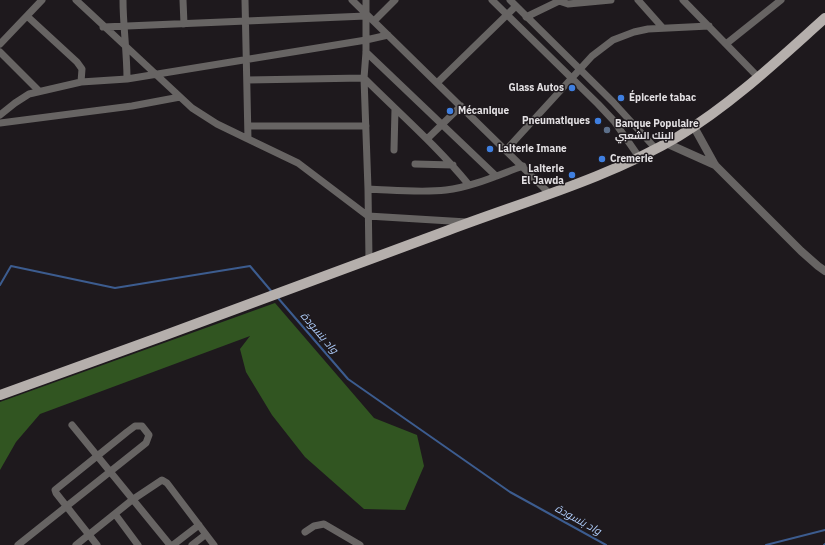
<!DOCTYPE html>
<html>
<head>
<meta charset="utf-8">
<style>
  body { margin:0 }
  canvas { display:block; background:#1e191d }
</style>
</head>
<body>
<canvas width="825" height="545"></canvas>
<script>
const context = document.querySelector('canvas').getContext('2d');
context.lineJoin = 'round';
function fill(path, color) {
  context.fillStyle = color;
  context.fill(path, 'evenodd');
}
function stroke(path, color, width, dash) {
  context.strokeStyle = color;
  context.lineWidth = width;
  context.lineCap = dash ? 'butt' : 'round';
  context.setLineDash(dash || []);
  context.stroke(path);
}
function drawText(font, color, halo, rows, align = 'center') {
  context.font = font + ' "IBM Plex Sans",Cairo,sans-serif';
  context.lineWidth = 3;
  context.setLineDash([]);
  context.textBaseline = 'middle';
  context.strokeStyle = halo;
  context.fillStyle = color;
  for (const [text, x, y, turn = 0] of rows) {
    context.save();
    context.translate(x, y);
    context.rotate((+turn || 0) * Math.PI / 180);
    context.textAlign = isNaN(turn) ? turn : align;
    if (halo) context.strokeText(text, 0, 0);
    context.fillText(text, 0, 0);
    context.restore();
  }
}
fill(new Path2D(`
  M275 303 374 418 417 435 424 466 405 510 364 509 305 457 272 415 246 372 240 349 250 336 40 414 16 442 0 470V402Z`), '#315521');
stroke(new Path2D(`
  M0 285 11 266 115 288 250 266 272 292
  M278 298 348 379 510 492 606 545
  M766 545 825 530
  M824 545 825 544`), '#3c5c8f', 2);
stroke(new Path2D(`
  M76 0 192 108 217 124 248 139
  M123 0C123 26 127 52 127 79
  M183 0 184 24
  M245 0 248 139 298 163 368 216 467 222
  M352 0 549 193
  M366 0V52L364 78 368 189 369 260
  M492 0 598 104 614 121 639 157
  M510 0 613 102 656 149
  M556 0 568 4 611 0
  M638 0 662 27
  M683 0 759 78
  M27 16 77 62 82 69 81 82
  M526 17 559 1
  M374 21 395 0
  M103 27 366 16
  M0 44 42 0
  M726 44 781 0
  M0 52 39 91
  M366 52 496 176
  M247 80 364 78C399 113 437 146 469 185
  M438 82 516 6
  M0 115 15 103 29 94 81 82 127 79 366 40 388 35
  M0 123 132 106 180 97
  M249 126H366
  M427 139 461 106
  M394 150 395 109
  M506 150 592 56 613 40 634 32 648 29 709 26
  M415 164 453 165
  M368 189C394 190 421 193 446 190 472 187 498 175 523 166
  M72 425 170 545
  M115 514 138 545
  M305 532 314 526 324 524 360 545
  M18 545 146 443 149 435 142 426H135L127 432 55 490 56 493 97 545
  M76 545 132 500 162 480 167 483 214 545
  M173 545 199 525
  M192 545 205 535`), '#676463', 7);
stroke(new Path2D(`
  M694 127 715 165 801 251 818 266 825 271
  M666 143 715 165`), '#676463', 8);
stroke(new Path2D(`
  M0 395C150 341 300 286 449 230 523 202 611 177 679 136 733 103 778 60 825 18`), '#b5afac', 10);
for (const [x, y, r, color] of [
  [572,88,4,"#3f7fe0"],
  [621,98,4,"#3f7fe0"],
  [450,111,4,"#3f7fe0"],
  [598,121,4,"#3f7fe0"],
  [607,130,4,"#5c6f8a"],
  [490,149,4,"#3f7fe0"],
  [602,159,4,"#3f7fe0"],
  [572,175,4,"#3f7fe0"]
]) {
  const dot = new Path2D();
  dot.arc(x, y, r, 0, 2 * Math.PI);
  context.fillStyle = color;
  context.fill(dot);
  stroke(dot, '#1e191d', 1.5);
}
drawText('bold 10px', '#e3e0e3', '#1e191d', [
  ["Glass Autos",564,88,"right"],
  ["Épicerie tabac",629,98],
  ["Mécanique",458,111],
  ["Pneumatiques",590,121,"right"],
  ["Banque Populaire",615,124],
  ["البنك الشعبي",615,136],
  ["Laiterie Imane",498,149],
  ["Cremerie",610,159],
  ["Laiterie",564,169,"right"],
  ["El Jawda",564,181,"right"]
], 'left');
drawText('italic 11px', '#b0cefc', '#1e191d', [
  ["واد بنسودة",319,333,49],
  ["واد بنسودة",578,520,29]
]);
</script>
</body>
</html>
